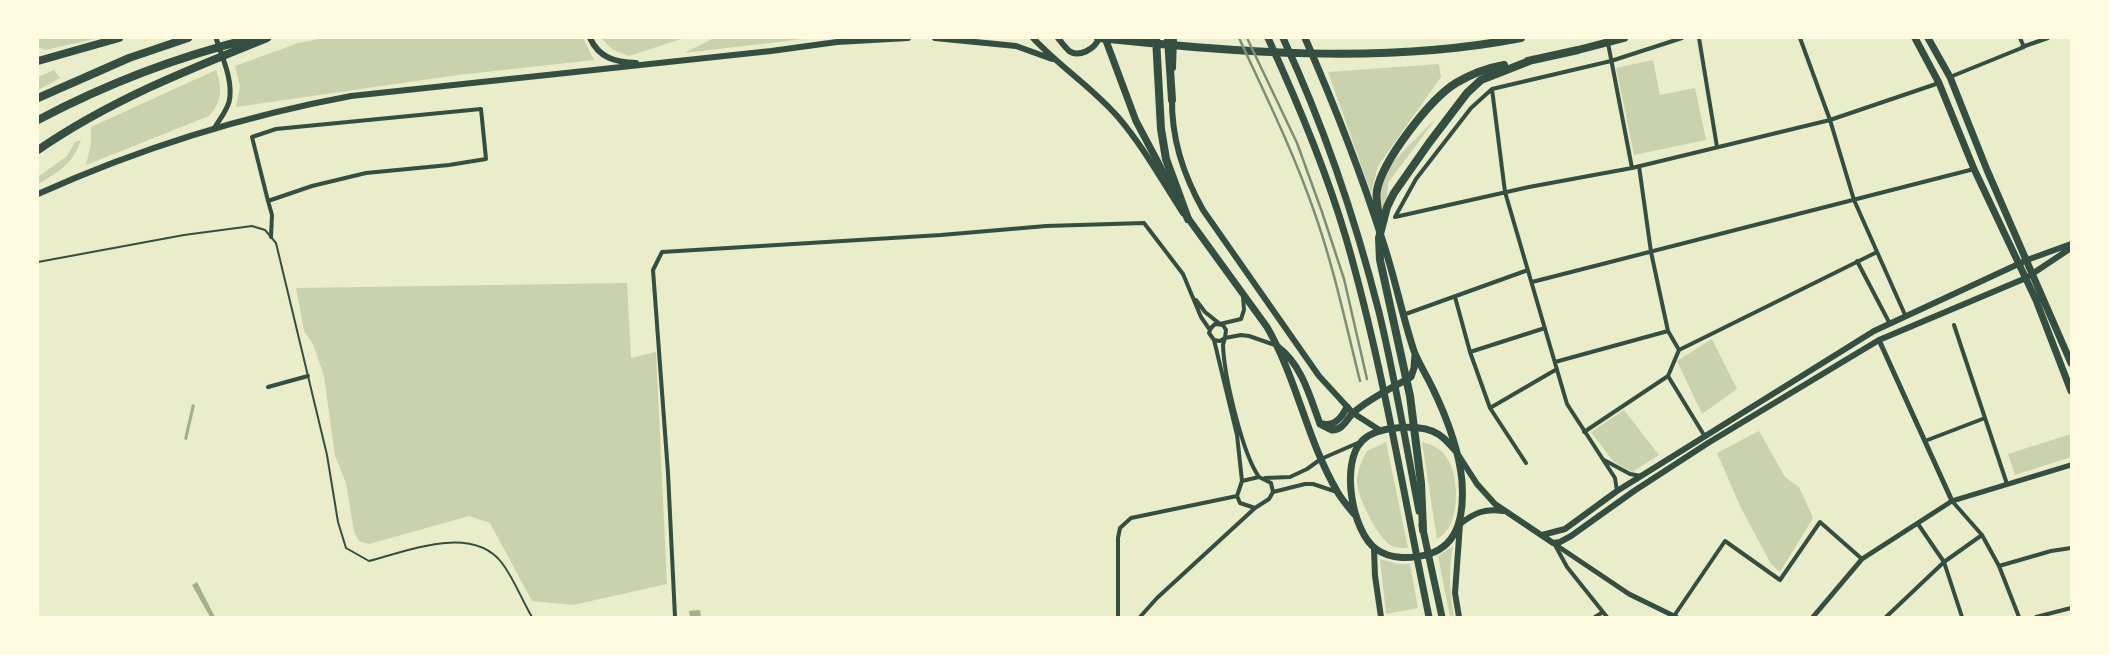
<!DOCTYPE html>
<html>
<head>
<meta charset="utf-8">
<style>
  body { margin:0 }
  #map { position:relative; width:2109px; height:655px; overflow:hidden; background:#e9edc9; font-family:Figtree,sans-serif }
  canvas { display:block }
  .frame { position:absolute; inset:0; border:39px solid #fefae0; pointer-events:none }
</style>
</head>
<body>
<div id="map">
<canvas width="2109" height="655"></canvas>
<div class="frame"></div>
</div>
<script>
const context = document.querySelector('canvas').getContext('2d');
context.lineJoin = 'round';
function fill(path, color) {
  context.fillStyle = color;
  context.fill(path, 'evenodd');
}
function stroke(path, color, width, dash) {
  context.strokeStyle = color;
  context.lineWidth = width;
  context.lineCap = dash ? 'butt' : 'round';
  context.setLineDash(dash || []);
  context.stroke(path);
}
fill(new Path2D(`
  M38 38H99L45 50 38 47Z
  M324 38H583L594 60 458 75 236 107 240 86 235 66 298 43Z
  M601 38H684L629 56 613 50Z
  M714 38H812L684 53Z
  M1653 60 1660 95 1695 88 1706 140 1634 155 1616 68Z
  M1439 64 1441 77 1378 166 1371 193 1328 72Z
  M54 70 60 78 38 90V77Z
  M216 70C222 89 223 100 209 116L86 165 91 144V127Z
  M1437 117 1388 183 1387 200 1382 208 1380 191 1386 169Z
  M81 140C72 165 60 171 38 184V177L67 156 75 142Z
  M627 283 631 358 656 352 667 584 573 605 532 601 490 523 469 516 369 544 359 541 354 531 346 483 335 456 324 376 313 344 304 331 296 288Z
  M1712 339 1737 389 1702 414 1677 361Z
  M1624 410 1659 455 1632 472 1613 461 1591 432Z
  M1759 431 1785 477 1799 487 1813 518 1780 572 1771 564 1741 508 1717 453Z
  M2071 434V457L2015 475 2008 454Z
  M1386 442 1408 548C1403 548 1396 548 1392 546 1378 539 1358 498 1357 483 1356 473 1362 460 1367 451Z
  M1422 442C1430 444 1438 447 1444 454 1458 469 1459 505 1451 523 1448 530 1443 535 1437 539Z
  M1453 546C1448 571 1450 592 1454 617H1450L1438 556Z
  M1380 559 1398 564H1410L1418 608 1386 614Z`), '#cad2ad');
fill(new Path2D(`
  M192 404 195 405 187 440 184 439Z
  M197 582 215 617H210L192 585Z
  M700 610 701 617H690L689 611Z`), '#a3b18a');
stroke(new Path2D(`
  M38 262 184 235 252 226 265 230 276 243 327 455 338 522 346 548 369 561C408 551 472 524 502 563 514 579 522 600 532 617`), '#344e41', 2);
stroke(new Path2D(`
  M1607 38 1632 168
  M1699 38 1717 147
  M1800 38 1830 120 1854 200 1906 317
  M2022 47 2048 38
  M1950 77 2024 47 2020 38
  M1492 89 1505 192 1567 404 1615 478 1617 491
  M1639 166 1651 252 1668 331 1679 350
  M268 201 252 137 276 129 481 109 486 159 449 165 366 173 312 186 268 201 272 215 271 237
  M1395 217 1529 187 1632 168 1830 120 1939 83
  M1395 217 1416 179 1471 108 1492 89 1611 61 1682 38
  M1857 261 1890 324
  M1532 282 1974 169
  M1455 297 1470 352 1490 408 1526 463
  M1196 300 1205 312 1220 324 1241 319 1244 310 1243 296
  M1403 315 1528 270
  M1954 325 2007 484
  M1214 340 1220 341 1225 338 1226 330 1223 325 1215 324 1211 328 1209 333 1214 340 1237 435 1242 481
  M1470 352 1545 328
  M1555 362 1668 331
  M1668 376 1704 435
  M268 387 308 376
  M1490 408 1557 369
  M1584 432 1668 376 1679 350 1877 252
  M1925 441 1985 418
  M1604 460 1630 474 1641 476
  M1259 477C1242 453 1224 375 1223 345L1225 338 1241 335 1249 336 1275 345
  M1265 478 1290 477 1307 469 1321 459 1360 442
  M1273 492 1271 483 1259 477 1242 481 1237 496 1240 503 1255 508 1269 499 1273 492 1305 484H1313L1337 492
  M1952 501 1982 535 1999 566 2019 617
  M1918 524 1944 562 1962 617
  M1555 545 1567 567 1607 617
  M1999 566 2051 551 2071 548
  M1674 616 1725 541 1780 580 1820 522 1862 559
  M675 617 668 473 653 270 662 252 941 235 1046 226 1144 223 1183 274 1201 317 1210 330
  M1118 617V538L1120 528 1131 518 1237 496
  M1140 617 1157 598 1255 508
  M1595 617 1603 612
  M1886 617 1944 562 1982 535
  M2036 617 2071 608`), '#344e41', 4);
stroke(new Path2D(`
  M214 129C219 120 226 112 229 102 234 82 222 57 216 38
  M1879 340 1952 501
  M1553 543 1629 594 1676 617
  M1813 617 1862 559 1952 501 2071 465`), '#344e41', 5);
stroke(new Path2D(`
  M590 38C599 58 615 62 636 63
  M935 38 1016 46 1052 59
  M1033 38C1060 67 1092 87 1118 117 1143 146 1162 181 1183 213
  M1058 38C1061 42 1065 47 1069 51 1079 58 1095 49 1099 38
  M1173 68 1174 38
  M1172 96C1171 138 1183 174 1203 210L1319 376 1353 413 1381 431
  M38 194C138 149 243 116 351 96L771 51 837 42 908 38
  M1459 456 1477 484 1495 504 1553 543 1560 542 1571 536 1634 491 1708 443 1879 340 2026 278 2071 248
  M1542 535 1565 529 1617 491 1874 331 2027 260 2071 244
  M1374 549 1375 576 1381 617
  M1459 617 1455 593 1460 524C1474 513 1485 508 1503 511`), '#344e41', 6);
stroke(new Path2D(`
  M1105 38 1136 121 1179 202
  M1305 38C1334 104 1361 173 1383 242 1395 278 1402 315 1414 351 1419 364 1427 376 1433 389 1446 416 1459 450 1462 481 1464 510 1461 544 1429 554 1412 559 1391 560 1376 549 1352 532 1340 463 1362 441 1376 426 1420 423 1438 434 1445 438 1450 445 1456 451
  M1915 38 1939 83 1974 169 2036 300 2071 391
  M1928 38 1950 77 1987 170 2071 363
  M1185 214 1267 327C1297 379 1307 440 1337 491 1341 499 1348 506 1354 514
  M1278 347C1302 365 1310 397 1320 424L1332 430C1343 430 1346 420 1353 413 1370 398 1392 388 1411 377L1414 368 1415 354
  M1322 424C1335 427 1342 417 1347 407`), '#344e41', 7);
stroke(new Path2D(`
  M1268 38C1298 103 1326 170 1346 238 1382 362 1403 491 1429 617
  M1283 38C1324 126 1355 218 1379 312 1395 378 1406 445 1419 511
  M1422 525 1442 617`), '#344e41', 7);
stroke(new Path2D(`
  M1098 38C1239 52 1381 65 1521 38
  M1156 38 1161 129 1166 159 1188 219
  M1168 38 1172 100
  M38 61 119 38
  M1528 61 1578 50 1624 38
  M38 98 129 58 188 38
  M38 120C104 85 180 56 253 38
  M38 150C109 101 187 70 267 38
  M1380 223C1379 212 1375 201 1377 190 1383 160 1430 99 1456 83 1471 74 1487 68 1504 65
  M1423 530 1421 483 1410 396 1380 260 1379 238 1387 207 1394 193 1429 143 1467 93 1481 80 1532 60`), '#344e41', 8);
stroke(new Path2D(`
  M1239 38C1266 96 1294 153 1315 214 1334 268 1346 325 1360 381
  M1247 38 1297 143 1322 212 1344 279 1367 379`), '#7c8e77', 2.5);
</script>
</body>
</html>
